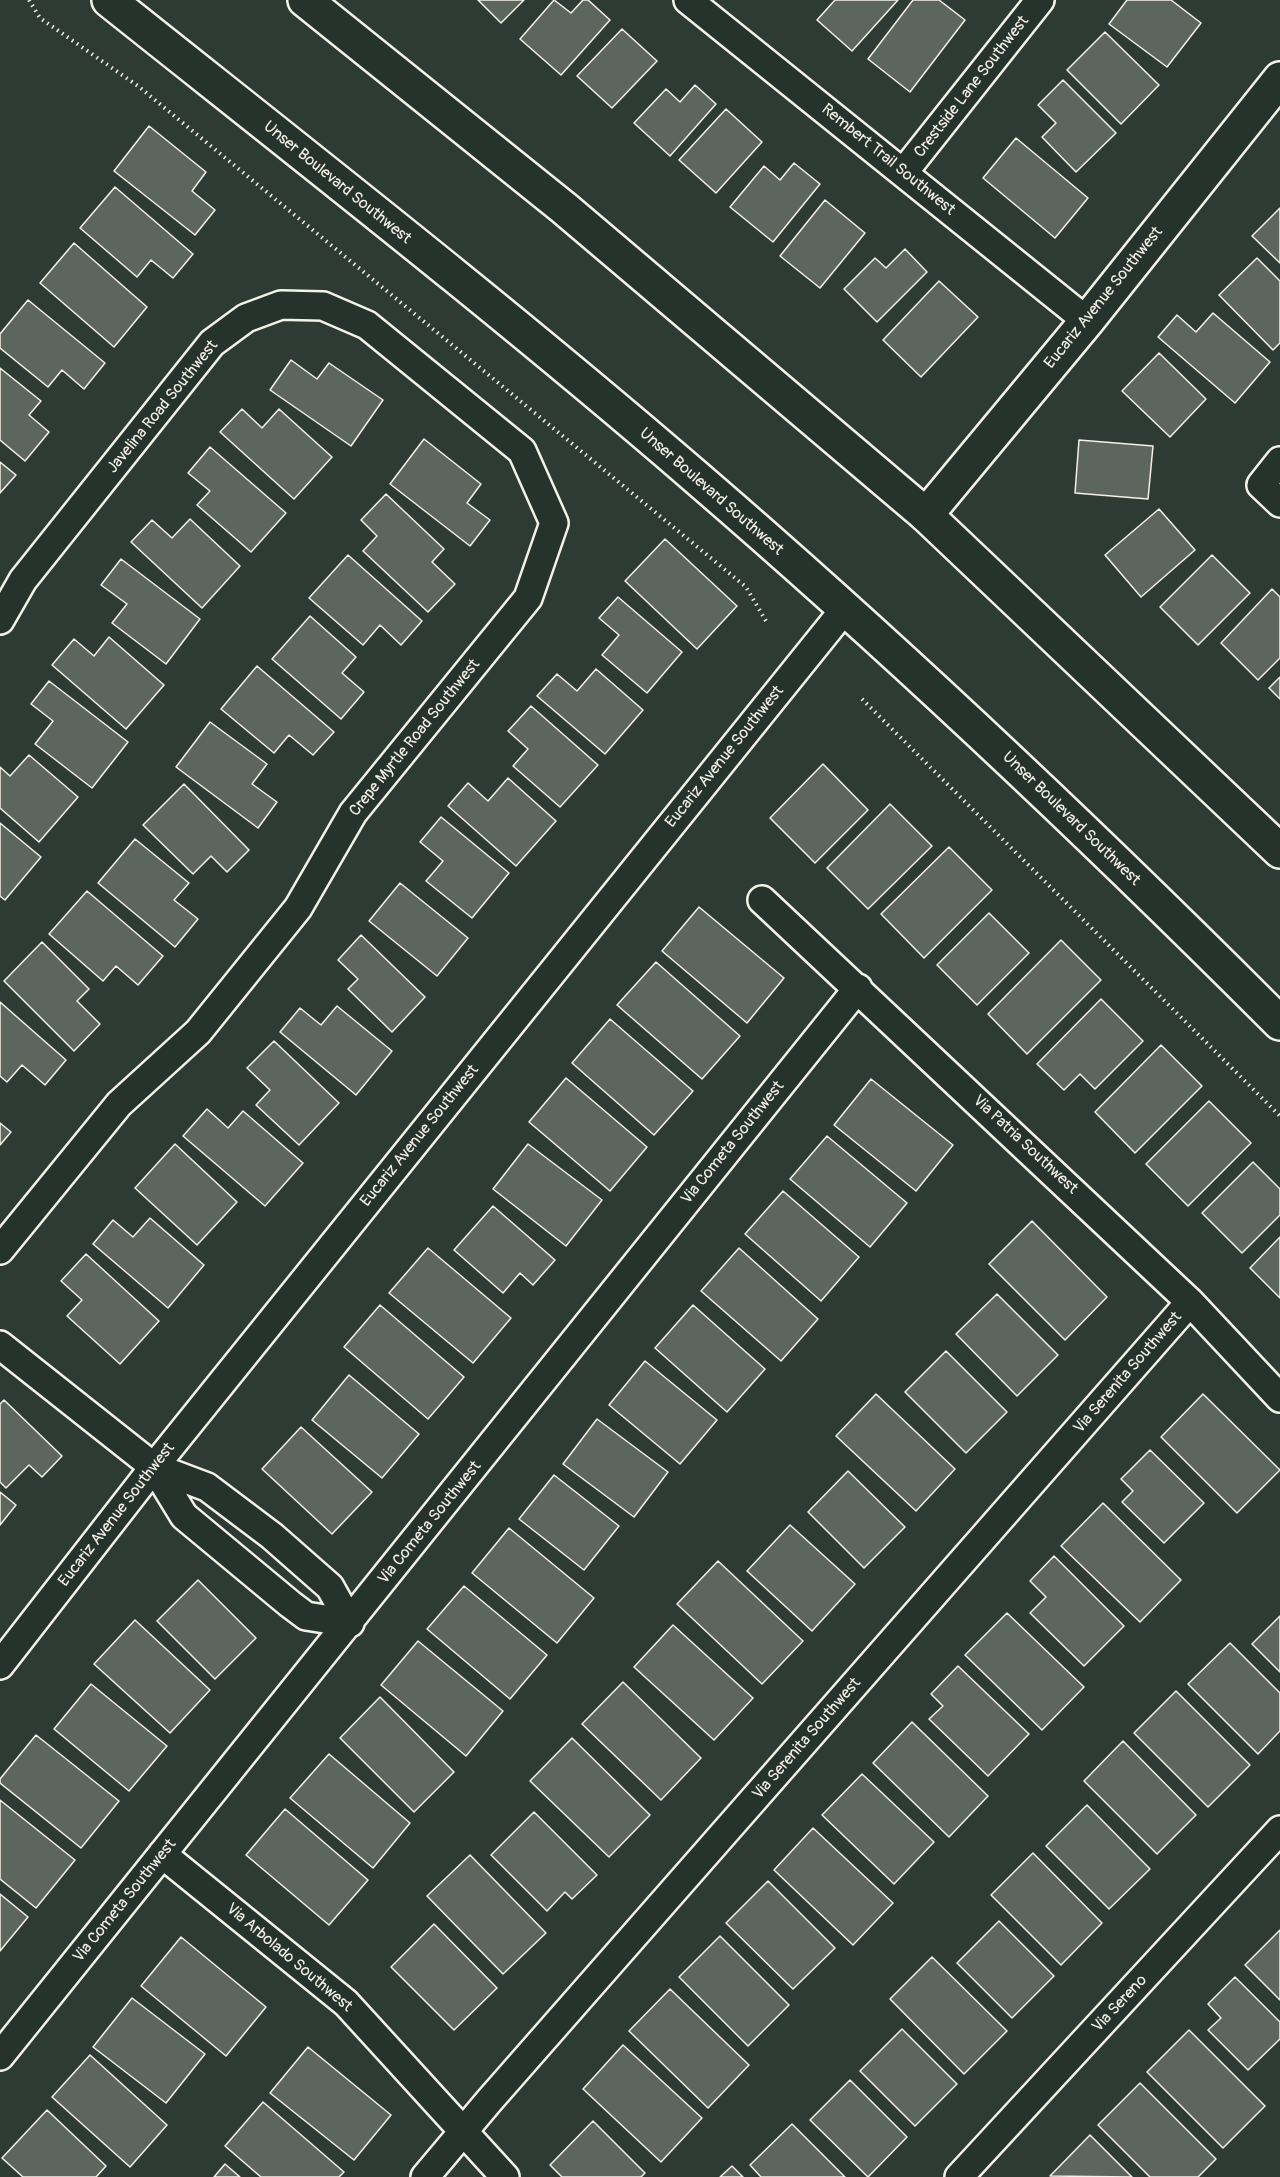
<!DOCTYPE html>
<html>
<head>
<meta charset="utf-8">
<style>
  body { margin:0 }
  canvas { display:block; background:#2e3b34 }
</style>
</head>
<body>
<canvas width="1280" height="2177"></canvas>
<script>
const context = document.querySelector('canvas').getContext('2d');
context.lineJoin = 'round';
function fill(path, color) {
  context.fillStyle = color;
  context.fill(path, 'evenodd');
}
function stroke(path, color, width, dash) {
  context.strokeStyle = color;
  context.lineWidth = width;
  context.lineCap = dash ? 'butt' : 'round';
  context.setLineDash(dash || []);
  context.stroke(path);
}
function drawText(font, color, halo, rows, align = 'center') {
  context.font = font + ' Pangolin,sans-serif';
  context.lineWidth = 6;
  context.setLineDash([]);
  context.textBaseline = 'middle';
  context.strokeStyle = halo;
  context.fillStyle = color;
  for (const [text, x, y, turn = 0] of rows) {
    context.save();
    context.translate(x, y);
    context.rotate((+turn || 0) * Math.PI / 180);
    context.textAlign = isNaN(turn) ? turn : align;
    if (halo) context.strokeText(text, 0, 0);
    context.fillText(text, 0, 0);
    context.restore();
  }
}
const building = new Path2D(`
  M478 0H524L501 23Z
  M554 0 571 13 583 0H588L610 20 561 75 520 39Z
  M835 0H898L852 51 817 20Z
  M913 0H939L965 20 910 92 868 59Z
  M1127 0H1171L1201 23 1167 67 1109 24Z
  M622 29 657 61 612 108 577 76Z
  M1105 32 1159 85 1121 124 1067 70Z
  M1063 80 1116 133 1076 172 1042 137 1056 123 1038 105Z
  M695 85 716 104 670 156 634 123 666 89 680 102Z
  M726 109 762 142 716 193 679 160Z
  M149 126 206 172 192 191 215 210 195 235 114 171Z
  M1016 138 1088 198 1055 238 983 178Z
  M794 163 820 184 773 242 730 207 764 166 780 180Z
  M115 187 193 254 173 278 151 260 137 277 80 228Z
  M825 200 865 233 820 288 780 256Z
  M1280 208V263L1252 236Z
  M74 243 147 307 114 347 40 283Z
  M905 249 927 272 877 322 844 289 875 258 886 268Z
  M1257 258 1280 281V343L1273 350 1219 295Z
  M939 281 978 317 921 377 883 340Z
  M28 300 105 363 84 389 62 370 48 387 0 348V334Z
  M1213 313 1270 362 1235 403 1158 337 1177 315 1196 332Z
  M1159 353 1206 399 1170 437 1122 391Z
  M291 360 317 379 329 363 383 400 351 446 270 390Z
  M0 368 41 401 29 415 49 432 25 461 0 440Z
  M242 409 262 428 279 409 332 457 294 499 220 432Z
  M424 439 481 484 467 503 490 520 470 546 390 484Z
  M1079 440 1153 446 1148 499 1075 493Z
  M210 447 286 513 251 552 197 505 210 491 188 473Z
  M0 462 16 475 0 493Z
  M386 494 444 549 432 562 455 584 428 612 363 551 377 536 361 520Z
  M1159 509 1195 550 1141 597 1105 555Z
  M190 519 240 566 202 608 131 542 152 520 172 538Z
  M665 539 737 606 697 649 625 581Z
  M348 555 422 621 401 645 380 625 363 645 309 598Z
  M1212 555 1250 593 1198 645 1160 607Z
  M121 559 200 619 166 664 112 623 127 604 101 585Z
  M1272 589 1280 597V658L1258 680 1221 643Z
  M618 597 682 652 647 693 602 655 619 635 599 618Z
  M310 616 356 657 342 673 364 692 341 719 272 659Z
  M109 637 164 685 126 729 52 665 74 639 94 656Z
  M257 666 334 732 313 755 289 735 274 753 221 709Z
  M596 669 643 710 605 754 537 696 557 674 577 691Z
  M1280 677V699L1269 688Z
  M49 681 128 742 92 788 35 744 53 721 31 704Z
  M531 706 598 765 560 807 513 766 528 749 508 731Z
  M210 722 267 764 252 784 277 802 258 828 176 767Z
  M29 755 78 797 39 842 0 808V767L10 776Z
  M823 764 868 810 815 863 770 818Z
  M508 778 556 821 516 866 448 806 468 783 488 801Z
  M184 784 249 850 227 872 211 856 193 874 143 825Z
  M890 804 932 846 868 909 827 868Z
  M441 817 509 873 472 918 426 881 443 861 420 842Z
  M0 823 41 857 5 900 0 896Z
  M135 839 189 883 174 900 198 919 175 947 98 883Z
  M949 847 992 890 924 958 881 914Z
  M400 883 468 938 437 976 369 921Z
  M87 891 163 956 138 985 116 966 103 981 49 934Z
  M699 907 784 978 747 1023 662 951Z
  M989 913 1029 953 977 1005 937 965Z
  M361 935 425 997 392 1032 348 989 358 979 338 960Z
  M1061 940 1101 980 1027 1054 988 1014Z
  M42 942 89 989 77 1001 100 1024 74 1051 4 981Z
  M656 962 740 1036 702 1079 617 1005Z
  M1101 999 1143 1041 1095 1089 1080 1074 1064 1090 1037 1064Z
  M0 1002 66 1060 45 1085 22 1065 7 1082 0 1076Z
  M337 1006 392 1051 356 1095 280 1032 300 1008 321 1025Z
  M610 1019 693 1091 654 1135 572 1063Z
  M274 1041 339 1103 299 1145 256 1105 270 1090 247 1068Z
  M1161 1045 1202 1086 1135 1153 1095 1112Z
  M566 1078 647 1147 610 1191 529 1122Z
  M871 1079 953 1145 916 1191 834 1125Z
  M1209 1101 1251 1143 1188 1206 1146 1164Z
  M207 1109 228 1128 243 1111 303 1163 265 1206 183 1136Z
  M0 1123 11 1132 0 1145Z
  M827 1136 907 1203 870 1247 790 1179Z
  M175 1144 237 1202 197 1245 135 1188Z
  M528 1144 602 1200 566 1246 493 1189Z
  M1253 1162 1280 1189V1215L1242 1253 1202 1213Z
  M783 1191 859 1257 821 1301 745 1234Z
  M493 1206 555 1260 533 1285 520 1273 503 1293 454 1250Z
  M150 1218 204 1265 168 1308 93 1244 113 1220 133 1237Z
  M1032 1221 1107 1297 1065 1340 989 1264Z
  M1280 1237V1298L1250 1268Z
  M428 1248 511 1318 473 1363 389 1293Z
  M739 1248 818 1319 781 1361 701 1291Z
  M86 1254 159 1321 120 1364 67 1316 82 1300 61 1281Z
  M997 1294 1058 1355 1017 1396 956 1334Z
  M380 1305 464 1377 428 1419 344 1347Z
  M693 1305 765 1369 727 1412 655 1348Z
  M946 1351 1007 1412 966 1453 905 1392Z
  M645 1361 717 1420 680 1464 609 1405Z
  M349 1375 419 1434 382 1478 312 1420Z
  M876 1394 955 1469 916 1511 836 1436Z
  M1203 1394 1280 1470 1237 1513 1161 1437Z
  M4 1400 62 1456 42 1477 29 1465 6 1488 0 1482V1404Z
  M597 1419 668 1472 634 1517 563 1464Z
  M301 1427 372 1492 332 1534 262 1469Z
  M1150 1450 1204 1503 1164 1543 1122 1502 1133 1491 1121 1479Z
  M848 1471 905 1527 864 1568 808 1512Z
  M554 1475 619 1526 584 1570 519 1519Z
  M0 1492 16 1505 0 1525Z
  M1103 1503 1181 1580 1140 1622 1061 1546Z
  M790 1525 855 1584 812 1631 747 1571Z
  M509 1528 594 1598 557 1643 472 1573Z
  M1054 1556 1124 1626 1084 1666 1030 1613 1046 1597 1030 1581Z
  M718 1561 803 1641 762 1684 677 1604Z
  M198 1580 256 1638 215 1679 157 1621Z
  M464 1586 547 1655 510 1699 427 1629Z
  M1007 1613 1084 1687 1042 1730 965 1655Z
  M1280 1616V1672L1252 1644Z
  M135 1620 210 1690 170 1733 94 1664Z
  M673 1625 753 1698 714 1740 634 1667Z
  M418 1641 503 1711 466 1756 381 1685Z
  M1230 1643 1280 1693V1731L1258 1754 1188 1684Z
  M958 1666 1029 1734 988 1776 929 1719 943 1706 931 1694Z
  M623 1682 701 1758 661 1800 582 1724Z
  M91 1684 167 1746 129 1791 54 1729Z
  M1176 1691 1250 1765 1208 1807 1134 1733Z
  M380 1697 454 1772 414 1812 340 1738Z
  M912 1722 988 1796 949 1837 873 1763Z
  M36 1735 119 1801 81 1848 0 1783V1779Z
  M572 1738 650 1815 609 1857 530 1781Z
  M1123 1741 1196 1815 1157 1854 1084 1781Z
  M329 1754 410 1823 373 1868 290 1798Z
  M862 1774 934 1842 894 1884 822 1815Z
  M0 1800 75 1860 36 1908 0 1879Z
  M1087 1805 1150 1869 1109 1909 1046 1846Z
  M285 1809 368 1880 329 1925 246 1855Z
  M534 1812 597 1875 572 1899 565 1892 547 1911 491 1855Z
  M813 1828 893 1903 853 1945 774 1870Z
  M1033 1853 1102 1923 1061 1965 991 1895Z
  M470 1855 546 1933 503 1974 427 1896Z
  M768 1881 835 1948 793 1989 726 1923Z
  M0 1894 28 1917 0 1951Z
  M999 1921 1054 1976 1012 2018 957 1963Z
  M434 1924 497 1988 454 2030 391 1967Z
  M1280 1930V2000L1245 1965Z
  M720 1936 789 2005 748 2046 679 1977Z
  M181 1937 266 2007 226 2056 141 1986Z
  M932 1957 1007 2031 964 2074 890 1999Z
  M1235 1977 1280 2022V2039L1248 2070 1208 2030 1221 2018 1208 2004Z
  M670 1989 749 2065 708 2108 629 2031Z
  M132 1998 205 2054 166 2103 93 2047Z
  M902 2029 957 2084 915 2126 860 2071Z
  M1189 2030 1265 2106 1223 2148 1147 2072Z
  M623 2045 702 2118 661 2162 583 2089Z
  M308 2047 391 2115 354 2160 270 2093Z
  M90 2055 167 2125 130 2167 52 2097Z
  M850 2080 907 2137 868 2177 810 2120Z
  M1140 2083 1216 2159 1198 2177H1150L1098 2125Z
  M263 2102 344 2172 339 2177H261L225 2146Z
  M47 2110 106 2166 96 2177H23L2 2158Z
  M593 2121 645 2173 641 2177H562L550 2165Z
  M792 2124 845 2177H761L750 2165Z
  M1090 2135 1132 2177 1050 2176Z
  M225 2164 240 2177H214Z
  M732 2166 743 2177H720Z`);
fill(building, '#5c655e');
stroke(building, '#f4f1e8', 1.5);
const minor = new Path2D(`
  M688 0 1087 321
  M903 173 1040 0
  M1280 461 1261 485 1280 503
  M0 620 23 580 212 343 246 318 281 305 323 306 367 325 522 451 554 523 528 598 353 813 298 908 198 1032 119 1104 0 1250
  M762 900 1190 1302 1280 1398
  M0 1345 154 1467 207 1487 272 1536 330 1587 350 1623
  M154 1467 184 1516 290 1604 306 1616 350 1623
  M0 1665 154 1467 844 610
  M162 1854 346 2003 505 2177
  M0 2056 858 988
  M425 2177 489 2101 1190 1302
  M959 2177 1280 1830`);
const tertiary = new Path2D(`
  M926 515 1087 321 1280 79`);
const secondary = new Path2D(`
  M109 0C306 157 506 313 697 478 899 652 1092 835 1280 1023
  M305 0 564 208 926 515 1280 851`);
stroke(minor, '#f4f1e8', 32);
stroke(tertiary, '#f4f1e8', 38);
stroke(secondary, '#f4f1e8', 38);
stroke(new Path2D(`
  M29 0 40 18 138 86 746 587 766 621
  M862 699 1280 1116`), '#f4f1e8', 4, [1.5, 4.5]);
stroke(minor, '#26332d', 27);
stroke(tertiary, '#26332d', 33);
stroke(secondary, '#26332d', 33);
drawText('16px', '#f4f1e8', '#26332d', [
  ["Crestside Lane Southwest",972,87,-52],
  ["Rembert Trail Southwest",888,160,39],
  ["Unser Boulevard Southwest",337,183,39],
  ["Eucariz Avenue Southwest",1104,298,-51],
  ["Javelina Road Southwest",163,407,-51],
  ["Unser Boulevard Southwest",711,492,41],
  ["Crepe Myrtle Road Southwest",415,738,-51],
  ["Eucariz Avenue Southwest",725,757,-51],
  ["Unser Boulevard Southwest",1071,819,44],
  ["Eucariz Avenue Southwest",420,1136,-51],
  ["Via Cometa Southwest",733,1143,-51],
  ["Via Patria Southwest",1025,1145,43],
  ["Via Serenita Southwest",1128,1373,-49],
  ["Eucariz Avenue Southwest",117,1515,-52],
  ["Via Cometa Southwest",430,1523,-51],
  ["Via Serenita Southwest",807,1739,-49],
  ["Via Cometa Southwest",125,1901,-51],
  ["Via Arbolado Southwest",289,1958,40],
  ["Via Sereno",1120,2004,-47]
]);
</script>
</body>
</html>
